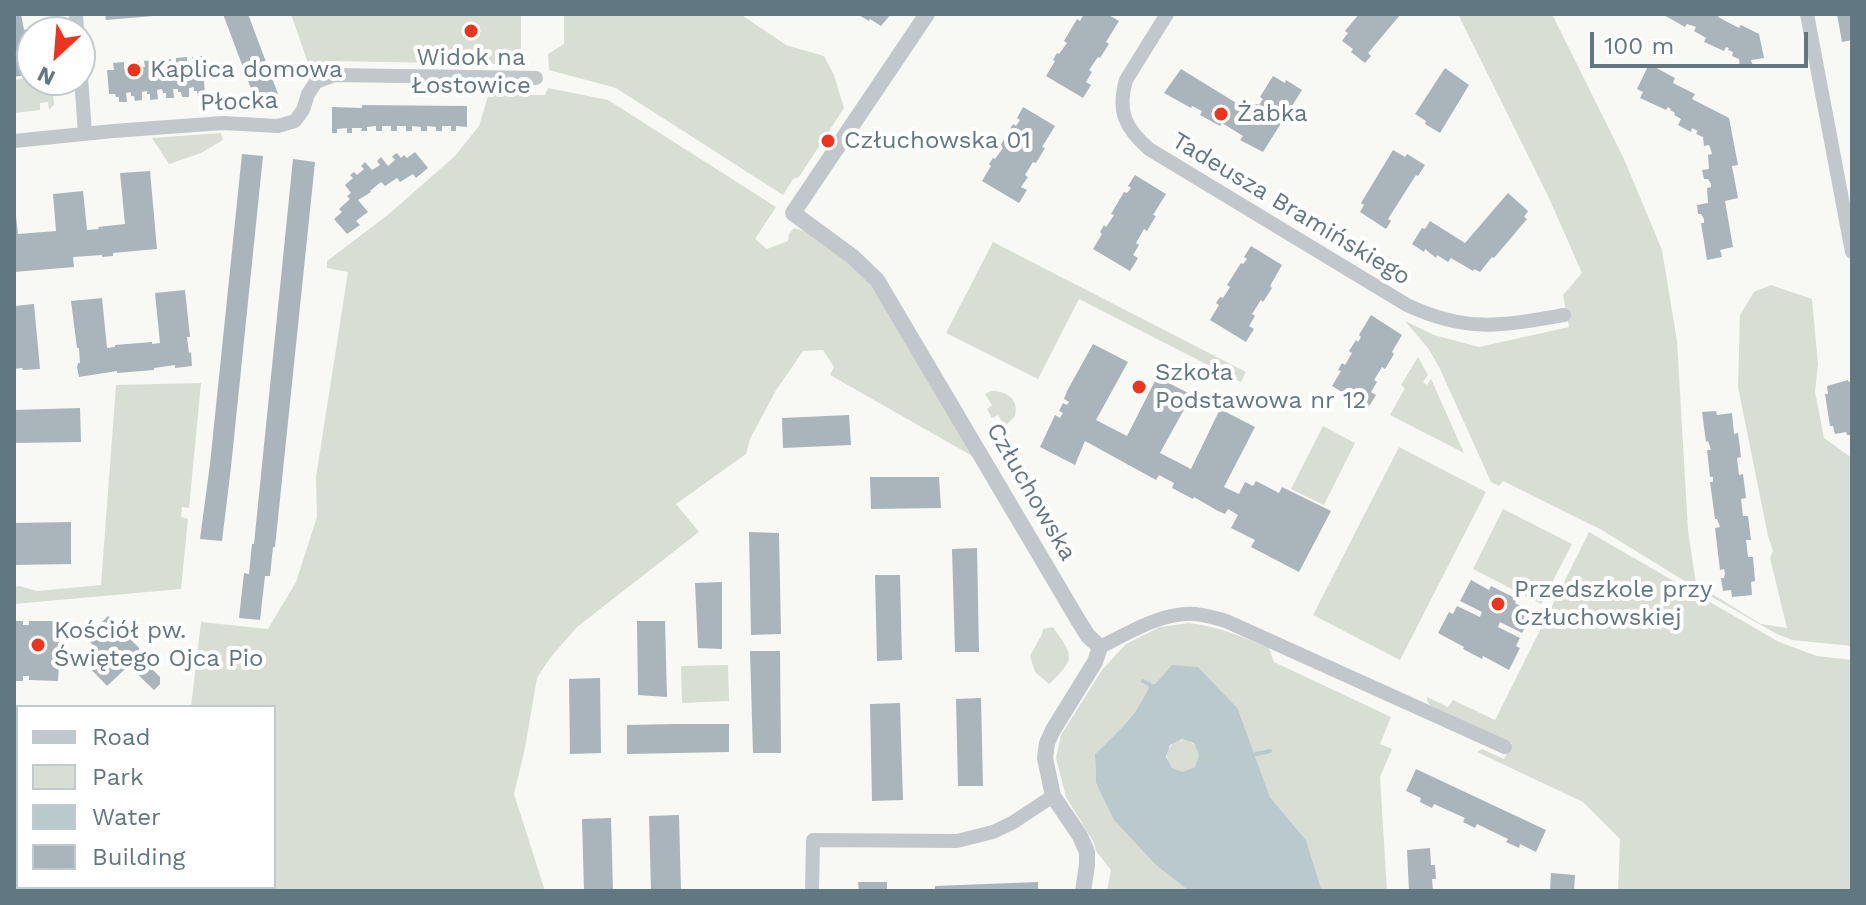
<!DOCTYPE html>
<html>
<head>
<meta charset="utf-8">
<style>
  body { margin:0 }
  #map { position:relative; width:1866px; height:905px; overflow:hidden; background:#f8f8f5; font-family:"Work Sans",sans-serif }
  canvas { display:block }
  .frame { position:absolute; inset:0; border:16px solid #617883; pointer-events:none }
  .legend { position:absolute; left:16px; top:705px; width:260px; height:184px; box-sizing:border-box; background:#fff; border:2px solid #c0c9cd; margin:0; padding:10px 14px; list-style:none; font-size:24px; color:#617883 }
  .legend li { display:flex; align-items:center; gap:16px; height:40px }
  .legend b { width:40px; border:2px solid #c0c9cd }
  .north { position:absolute; left:16px; top:16px; width:80px; height:80px; box-sizing:border-box; background:#fff; border:2px solid #c0c9cd; border-radius:50%; rotate:206deg; font-size:22px; font-weight:700; line-height:32px; text-align:center; color:#617883 }
  .north::after { content:''; display:block; margin:auto; width:28px; height:36px; background:#ef341e; clip-path:polygon(50% 0,100% 100%,50% 72%,0 100%) }
  .scale { position:absolute; left:1590px; top:32px; width:218px; height:36px; box-sizing:border-box; border:4px solid #617883; border-top:0; padding-left:10px; font-size:24px; line-height:28px; white-space:nowrap; color:#617883; -webkit-text-stroke:6px #fff; paint-order:stroke }
</style>
</head>
<body>
<div id="map">
<canvas width="1866" height="905"></canvas>
<div class="frame"></div>
<ul class="legend">
<li><b style="height:10px;background:#c1c7ca"></b>Road</li>
<li><b style="height:22px;background:#d9ded4"></b>Park</li>
<li><b style="height:22px;background:#b9c9cc"></b>Water</li>
<li><b style="height:22px;background:#a9b5ba"></b>Building</li>
</ul>
<div class="north">N</div>
<div class="scale">100 m</div>
</div>
<script>
const context = document.querySelector('canvas').getContext('2d');
context.lineJoin = 'round';
function fill(path, color) {
  context.fillStyle = color;
  context.fill(path, 'evenodd');
}
function stroke(path, color, width, dash) {
  context.strokeStyle = color;
  context.lineWidth = width;
  context.lineCap = dash ? 'butt' : 'round';
  context.setLineDash(dash || []);
  context.stroke(path);
}
function drawText(font, color, halo, rows, align = 'center') {
  context.font = font + ' "Work Sans",sans-serif';
  context.lineWidth = 8;
  context.setLineDash([]);
  context.textBaseline = 'middle';
  context.strokeStyle = halo;
  context.fillStyle = color;
  for (const [text, x, y, turn = 0] of rows) {
    context.save();
    context.translate(x, y);
    context.rotate((+turn || 0) * Math.PI / 180);
    context.textAlign = isNaN(turn) ? turn : align;
    if (halo) context.strokeText(text, 0, 0);
    context.fillText(text, 0, 0);
    context.restore();
  }
}
fill(new Path2D(`
  M291 14H521V51L508 63 501 64 327 61 310 69Z
  M564 14H740L786 45 824 56 834 75 844 108 799 177 793 179 783 195 616 88 549 70 548 54 564 44Z
  M1458 14H1552L1624 159 1662 250 1677 341 1688 530 1696 584 1761 624 1787 628 1770 558 1773 551 1768 536 1738 387 1740 315 1754 292 1771 285 1812 299 1818 364 1815 392 1824 438 1852 458V646L1792 640 1775 633 1696 588 1600 529 1503 481 1499 486 1491 482 1440 369 1428 348 1405 321 1434 335 1479 347 1569 327 1563 295 1582 273 1548 196Z
  M32 77V80H52L54 105 49 110 48 102 40 103V110L14 113V80Z
  M548 88 608 100 776 207 755 239 767 249 788 241 789 234 794 228 804 231 855 268 867 280 889 313 974 457 830 375 834 367 823 350 803 351 775 392 750 439 746 454 676 504 699 532 577 627 550 658 537 678 525 748 514 794 545 891H172V887H274V707H191L201 622 268 629 296 582 317 517 316 477 348 272 327 268V261L389 214 455 156 479 126 489 93 505 91 511 95H545Z
  M221 133 223 140 201 153 169 164 152 138Z
  M993 242 1246 372 1241 382 1079 299 1038 379 946 333Z
  M1418 357 1428 375 1423 382 1427 385 1431 379 1464 453 1390 415 1405 388 1401 385Z
  M201 383 189 508 182 507 181 517 188 519 181 589 14 604V587L20 586 37 591 101 585 116 385Z
  M992 391C1008 391 1019 400 1015 416L1005 426 998 415 992 418 987 409 992 405 985 394Z
  M1323 426 1355 443 1324 505 1291 489Z
  M1399 447 1486 492 1400 660 1313 615Z
  M1503 509 1572 544 1541 604 1473 569Z
  M1589 532 1779 642 1817 656 1852 660V891H1618L1620 839 1583 802 1477 752 1482 749 1504 759 1512 743 1431 706 1427 701V697L1448 707 1453 700 1495 720Z
  M1189 623C1221 627 1240 636 1269 648L1274 662 1391 717 1380 744 1392 749 1380 777 1387 891H1322L1306 840 1270 797 1238 709 1172 666 1155 684 1148 689 1147 696 1115 736 1095 754 1096 784 1157 866 1189 891H1107L1111 870 1096 851 1094 843 1066 797 1056 758 1061 735 1102 670 1126 644 1160 627Z
  M1053 627C1073 656 1077 658 1049 684L1035 672 1030 656 1042 634 1043 629Z
  M728 665 729 701 682 703 681 666Z
  M1167 756a16 16 0 1 1 32 0a16 16 0 1 1-32 0Z`), '#d9ded4');
fill(new Path2D(`
  M1172 665 1198 667 1238 709 1270 797 1306 840 1322 891H1189L1157 866 1114 820 1096 783 1095 754C1117 734 1139 712 1150 685L1155 684ZM1182 739 1194 743 1199 755 1195 767 1183 772 1172 768 1166 757 1170 745Z`), '#b9c9cc');
stroke(new Path2D(`
  M1143 681 1150 685
  M1256 754 1270 751`), '#b9c9cc', 4);
fill(new Path2D(`
  M14 14H21L24 30 27 29 29 36 25 37 29 58 32 57V74L14 77Z
  M105 14H153V16L106 20Z
  M223 14H248L278 94 256 102Z
  M857 14H891L881 26 870 19 869 21Z
  M1084 14H1107L1119 21 1106 42 1109 44 1100 58 1098 57 1089 70 1092 72 1086 82 1091 85 1083 98 1046 76 1055 61 1053 60 1057 53 1059 54 1067 43 1064 41 1077 19 1080 21Z
  M1359 14H1401L1368 53 1371 56 1365 63 1351 52 1353 49 1342 41 1348 33 1345 31Z
  M1662 14H1720L1718 17 1739 28 1741 25 1759 34 1764 58 1751 60 1753 66 1740 68 1739 59 1732 56 1733 52 1728 50 1729 48 1726 47 1724 51 1704 42 1706 38 1694 31 1696 27 1687 24 1685 27Z
  M1837 14H1852V40L1842 42Z
  M202 56 205 95 198 96 197 91H194V87L189 88V97H182L181 92H178V89H173L174 98H166V93H163L162 89 157 90 158 99 150 100V94H147V91L142 92V100L135 101 134 96H131V92L126 93 127 102H119V97H116L115 94H109L107 70H114L113 63 124 62V69L129 68V62L139 61 140 68 145 67 144 61 155 60 156 66H161L160 60 171 59V65H176V58L187 57V64H192V57Z
  M1649 64 1675 78 1673 83 1695 94 1692 99 1729 118 1738 165 1732 166 1738 198 1725 201 1733 247 1720 250 1722 257 1707 260 1701 223H1704V219L1701 214H1698L1697 205 1708 203 1707 188 1711 187V184L1708 179H1704L1702 170 1709 169 1708 155 1712 154 1711 150 1709 145 1704 146 1703 137 1696 134 1698 131 1692 128 1691 132 1678 125 1681 119 1674 115 1675 113 1670 110 1671 109 1668 107 1666 110 1640 98 1643 92 1637 89Z
  M1445 68 1469 85 1440 133 1425 124 1426 121 1415 114Z
  M1181 69 1251 112 1256 104 1259 105 1263 99 1260 97 1273 76 1285 83 1286 80 1302 90 1263 152 1240 140 1243 136 1222 123 1220 126 1200 115 1202 111 1192 106 1191 108 1164 93Z
  M362 105 467 106V127L456 126V131H451V126H442V131H436V127L427 126V131H421V127L412 126V131H406V126H397V131H391V126H382V131H376V126L367 127V131H361L362 128H352V133H347V128L337 129V133H332V107L362 108Z
  M1023 107 1055 126 1042 147 1045 148 1036 163 1033 162 1025 175 1028 177 1021 187 1027 190 1019 203 982 181 991 166 989 164 993 158 995 159 1003 148 1000 146 1013 124 1016 126 1020 120 1017 118Z
  M1393 150 1405 157 1407 154 1425 165 1418 176 1416 175 1388 219 1391 221 1386 229 1360 212 1364 205 1361 203Z
  M415 152 428 168 416 178 413 174 400 182 397 178 385 186 381 182 370 191 371 192 358 200 368 212 356 221 360 225 347 234 334 219 342 212 339 209 350 199 347 196 351 193 345 185 353 178 350 175 354 172 357 175 364 169 361 166 365 162 372 170 380 165 377 161 381 157 388 166 395 160 392 156 397 153 401 158 404 155 407 158Z
  M242 154 263 156 231 467 222 541 200 539 210 464Z
  M293 159 315 162 275 547H273L270 576H265L260 620 239 618 244 573 249 574 252 544H254Z
  M150 171 157 249 113 253V256L102 257V255L73 257 74 267 14 272V216H16L18 234 56 231 53 194 83 191 87 230 99 229 98 227 125 224 120 173Z
  M1135 175 1166 194 1153 215 1156 216 1147 231 1144 229 1136 243 1139 245 1133 255 1138 258 1130 271 1093 249 1102 234 1100 232 1104 225 1106 227 1114 215 1111 214 1124 192 1127 193 1131 188 1128 186Z
  M1508 193 1528 211 1524 217 1527 219 1494 258 1492 257 1480 272 1474 269 1473 271 1451 258 1448 262 1437 255 1436 258 1425 249 1424 252 1412 244 1422 228 1425 229 1430 221 1465 243Z
  M1251 246 1282 265 1270 286 1272 288 1263 302 1261 300 1252 314 1255 316 1249 326 1254 329 1246 342 1210 320 1219 305 1216 303 1220 297 1223 298 1230 287 1227 285 1241 263 1243 264 1247 259 1244 257Z
  M185 290 190 337H187L189 353 191 352 192 366 175 368V365L154 368V370L117 373V371L79 377 77 367 78 363H80L79 348H77L71 301 102 298 107 348 115 347V345L152 342V344L160 343 155 293Z
  M34 304 40 369 23 370 22 368 14 369V306Z
  M1371 315 1402 335 1392 352 1394 354 1385 369 1382 367 1374 380 1377 382 1371 392 1376 395 1368 408 1332 386 1341 371 1338 370 1342 363 1345 365 1352 353 1349 351 1356 340 1358 342 1361 337 1359 335Z
  M1093 344 1128 362 1096 420 1127 436 1157 377 1192 395 1160 453 1191 469 1220 409 1255 427 1224 487 1239 494 1245 482 1253 486 1256 481 1279 493 1282 487 1331 511 1299 572 1251 547 1255 540 1231 528 1238 515 1228 509 1225 514 1218 511 1194 497 1193 499 1172 488 1174 483 1159 475 1156 480 1085 441 1075 465 1040 447 1055 415 1060 418 1063 413 1059 411 1063 403 1067 405 1069 402 1064 399 1067 391Z
  M1848 380 1849 382H1852V435H1847L1846 432 1835 434 1833 426H1830L1825 394H1828L1827 386Z
  M80 408 81 442 14 443V410Z
  M1716 411 1717 415 1732 413 1734 434 1738 433 1741 457 1737 458 1739 475 1743 474 1746 498 1741 499 1743 516H1748L1751 540H1746L1748 557H1753L1755 581 1751 582 1752 595 1732 597 1731 590 1723 591 1721 578H1724L1725 573 1724 569 1720 570 1715 528 1720 527 1719 524 1717 519H1715L1710 482H1713V477H1710L1707 450H1711L1708 441 1706 442 1702 412Z
  M849 415 851 445 783 448 782 418Z
  M870 477H939L941 508 871 509Z
  M71 522V564L14 565V523Z
  M749 532 779 533 781 634 751 635Z
  M977 548 979 652H955L952 549Z
  M875 575H900L902 660 877 661Z
  M1471 580 1489 590 1491 586 1517 599 1515 603 1533 613 1522 633 1500 622 1498 627 1520 638 1516 646 1520 648 1509 670 1483 656 1482 659 1463 649 1464 647 1438 633 1449 612 1453 614 1457 606 1480 617 1482 612 1460 601Z
  M722 582V649L698 648 695 583Z
  M108 616 139 648V656L107 686 86 664 97 654V649L86 638Z
  M14 621H23V625H29V621H59V637L57 639 67 651 57 662 59 664 58 681 29 680V676H23V681H14Z
  M637 621H665L667 697 638 695Z
  M750 651H780L781 753H753Z
  M141 658 160 677V684L154 690 131 668Z
  M600 678 601 753 570 754 569 679Z
  M981 698 983 786H958L956 699Z
  M900 703 903 800 872 801 870 704Z
  M676 724H729V752L627 754V725Z
  M1416 769 1546 830 1536 852 1520 844 1519 848 1506 842 1508 839 1477 824 1475 828 1463 822 1465 818 1434 804 1432 808 1420 802 1421 798 1406 791Z
  M679 815 681 891H651L649 816Z
  M611 818 613 891H584L582 819Z
  M1430 848 1431 865H1435L1436 879H1432L1433 891H1409L1407 850Z
  M1551 873 1575 875 1574 891H1550Z
  M858 882H887V891H859Z
  M1038 882V891H935V886Z
  M98 887H143L146 891H95L99 888Z`), '#a9b5ba');
stroke(new Path2D(`
  M76 14 77 32
  M1167 14 1126 80C1117 111 1125 128 1149 149L1407 305C1467 333 1501 326 1564 315
  M1807 14 1852 252
  M80 63 85 134
  M14 141 113 131 223 123 278 126 295 121 303 110 308 94 316 82 335 75 536 78
  M1100 647C1129 633 1161 612 1195 614 1205 615 1216 618 1226 621L1505 747
  M812 891 813 840 957 841 993 832 1012 823 1053 796`), '#c1c7ca', 14);
stroke(new Path2D(`
  M927 14 793 213 853 257 877 280 1078 620 1088 636 1100 647 1095 662 1053 730 1047 743 1045 758 1053 796 1080 836 1087 852V865L1083 891`), '#c1c7ca', 16);
for (const [x, y, r, color] of [
  [471,31,8,"#ef341e"],
  [134,70,8,"#ef341e"],
  [1221,114,8,"#ef341e"],
  [828,141,8,"#ef341e"],
  [1139,387,8,"#ef341e"],
  [1498,604,8,"#ef341e"],
  [38,645,8,"#ef341e"]
]) {
  const dot = new Path2D();
  dot.arc(x, y, r, 0, 2 * Math.PI);
  context.fillStyle = color;
  context.fill(dot);
  stroke(dot, '#fff', 3);
}
drawText('24px', '#617883', '#fff', [
  ["Widok na",471,58,"center"],
  ["Łostowice",471,86,"center"],
  ["Kaplica domowa",150,70],
  ["Żabka",1237,114],
  ["Człuchowska 01",844,141],
  ["Szkoła",1155,373],
  ["Podstawowa nr 12",1155,401],
  ["Przedszkole przy",1514,590],
  ["Człuchowskiej",1514,618],
  ["Kościół pw.",54,631],
  ["Świętego Ojca Pio",54,659]
], 'left');
drawText('24px', '#617883', '#fff', [
  ["Płocka",239,102,-2],
  ["Tadeusza Bramińskiego",1291,209,31],
  ["Człuchowska",1031,492,60]
]);
</script>
</body>
</html>
